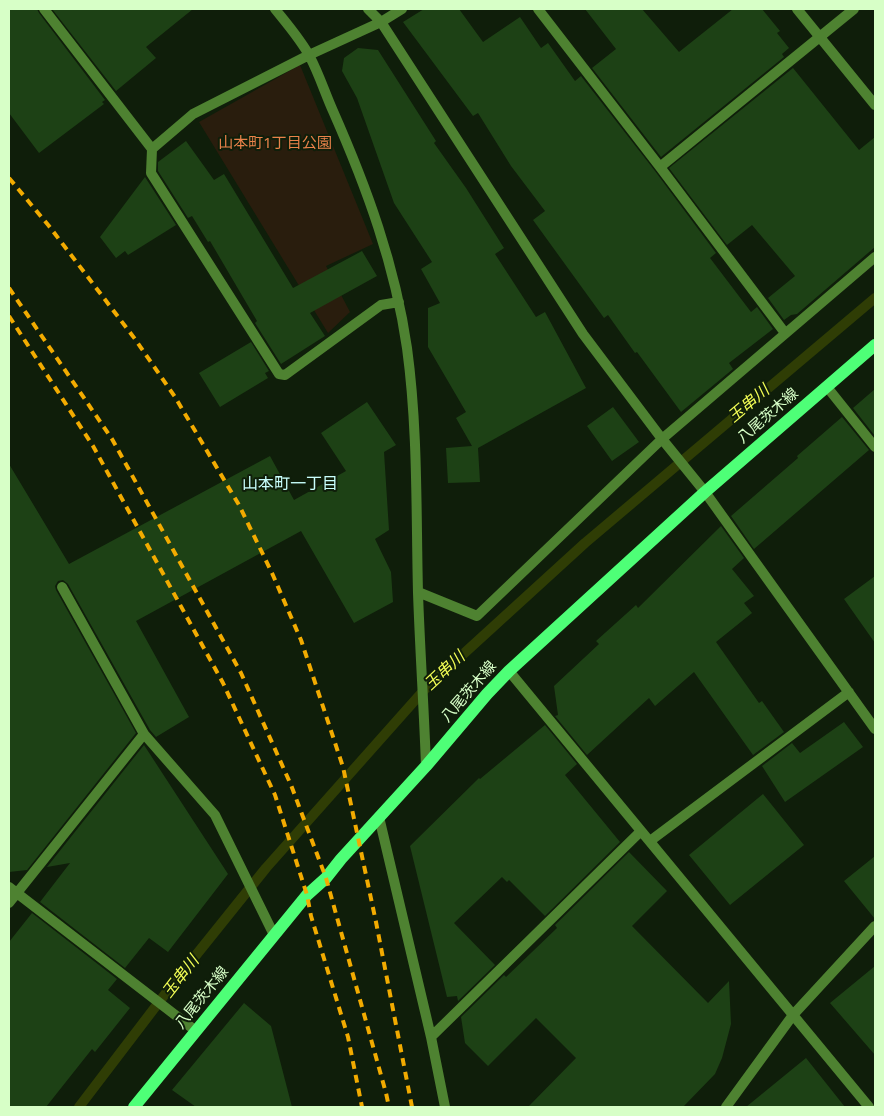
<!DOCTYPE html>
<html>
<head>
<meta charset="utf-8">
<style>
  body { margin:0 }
  #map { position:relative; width:884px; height:1116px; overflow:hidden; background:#0f1e0a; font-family:"Noto Sans",sans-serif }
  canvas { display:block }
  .frame { position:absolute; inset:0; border:10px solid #d7ffc7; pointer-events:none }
</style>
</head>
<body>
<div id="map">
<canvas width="884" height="1116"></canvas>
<div class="frame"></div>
</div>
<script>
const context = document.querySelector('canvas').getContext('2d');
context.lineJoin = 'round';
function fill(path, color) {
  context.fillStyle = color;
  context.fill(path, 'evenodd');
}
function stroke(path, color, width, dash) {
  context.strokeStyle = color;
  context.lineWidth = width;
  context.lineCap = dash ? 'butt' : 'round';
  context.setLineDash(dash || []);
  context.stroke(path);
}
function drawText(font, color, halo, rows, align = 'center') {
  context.font = font + ' "Noto Sans","Noto Sans JP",sans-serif';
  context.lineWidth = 4;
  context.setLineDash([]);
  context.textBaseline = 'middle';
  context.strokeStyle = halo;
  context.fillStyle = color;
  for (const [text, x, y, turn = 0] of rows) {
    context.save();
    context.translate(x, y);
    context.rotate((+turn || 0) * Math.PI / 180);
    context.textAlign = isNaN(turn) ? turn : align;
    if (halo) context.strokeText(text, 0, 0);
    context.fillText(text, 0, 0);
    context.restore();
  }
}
fill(new Path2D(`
  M300 65 373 244 326 266 350 312 328 333 199 122Z`), '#291d0d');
stroke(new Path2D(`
  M79 1107 172 985 266 868 425 689 585 543 875 298`), '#2f3d05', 10);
fill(new Path2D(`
  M9 9H37L39 13 105 100 102 102 104 104 39 153 9 113Z
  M52 9H193L146 47 156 58 116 91Z
  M424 9H459L483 42 520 17 541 48 548 43 575 81 581 76 655 171 716 253 710 258 751 312 757 307 773 329 729 363 733 369 681 412 637 352 635 353 608 315 604 318 533 220 545 211 511 166 478 113 473 116 403 22Z
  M585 9H642L679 52 733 9H762L780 31 777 33 789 48 782 54 784 57 661 157 592 68 616 49Z
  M358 48 378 50 436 141 434 143 466 188 504 248 495 254 536 317 545 312 586 388 478 448 480 482 448 483 446 448 472 446 456 418 466 412 428 347V308L440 303 421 269 432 262 394 203 357 98 342 71 344 58Z
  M793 68 859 150 875 137V247L797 314 791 315 784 320 768 298 795 276 752 225 727 245 669 168Z
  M186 141 214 180 224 174 293 288 362 251 377 276 310 313 325 336 281 364 255 323 257 321 210 241 208 242 192 216 188 218 158 171V162Z
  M145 177 176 225 128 255 125 251 116 258 100 237Z
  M251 342 269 371 265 373 268 378 220 407 199 373Z
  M875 389V436L853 408Z
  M367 402 396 445 384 452 389 530 375 539 391 572 393 602 354 623 301 531 136 621 189 717 156 737 150 730 68 584 63 580 58 581 55 586 56 590 136 733 27 870 9 872V464L69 564 270 456 294 500 346 471 321 433Z
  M613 407 639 442 612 461 587 426Z
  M842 417 869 450 754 549 731 516 798 458 797 456Z
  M721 526 744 558 732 569 754 596 744 603 752 613 716 642 759 703 762 701 784 732 753 755 694 672 655 706 649 698 587 755 555 716 558 715 554 686 599 644 596 641 636 605 638 608Z
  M875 576V643L844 599Z
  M844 722 863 747 785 802 762 766 792 743 800 753Z
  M545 725 577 764 565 775 620 842 545 916 509 880 507 882 502 877 454 923 495 965 458 1001 457 996 447 997 410 846 479 778 480 779Z
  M144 745 228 874 168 952 149 938 125 968 40 902 70 863 47 867Z
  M763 794 804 845 730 905 689 855Z
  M629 852 667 891 632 926 708 1003 729 981 731 1024 722 1058 715 1074 683 1107H528L576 1058 536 1018 488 1066 465 1043 461 1017 504 975 506 977 557 928 555 925Z
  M875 856V919L844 881Z
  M32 913 117 979 108 990 130 1008 95 1052 92 1049 46 1107H9V942Z
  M875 966V1055L830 1003Z
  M244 1003 271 1026 292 1107H196L172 1090Z
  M806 1058 845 1107H746Z`), '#1d4115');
stroke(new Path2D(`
  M44 9 152 149 193 114 309 55 381 22 402 9
  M275 9C287 24 301 40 310 57 319 74 325 93 333 111 367 188 395 265 407 348 418 429 416 511 418 593 420 651 424 709 426 766
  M368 9 381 22 583 334 662 439 705 492 875 729
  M538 9 660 167 785 333
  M797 9 875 105
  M152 149 151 173 279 374 285 375 381 305 399 302
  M660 167 854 9
  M827 387 875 447
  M62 587 144 734 215 815 274 935
  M418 592 477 616 662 439 875 257
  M509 671 869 1107
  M379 817 431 1037 445 1107
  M650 841 849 692
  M9 887 196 1031
  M9 903 144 734
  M431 1037 641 831
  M726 1107 793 1015 875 926`), '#4e8231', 10);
stroke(new Path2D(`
  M134 1107 307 895 326 878 341 859 426 766 487 694 509 671 705 492 875 345`), '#4eff77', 12);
stroke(new Path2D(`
  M9 178 49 226 135 339 175 397 239 505 272 573 301 640 343 767 376 922 412 1107
  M9 288 112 439 241 673 291 785 326 878 386 1093 389 1107
  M9 316 93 446 223 683 275 795 307 895 311 916 348 1037 362 1107`), '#f2ab00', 4, [8, 6]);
drawText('15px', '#e9824a', '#0f1e0a', [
  ["山本町1丁目公園",275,144]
]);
drawText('15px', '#d7ffc7', '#0f1e0a', [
  ["八尾茨木線",768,416,-41],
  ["八尾茨木線",469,692,-49],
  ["八尾茨木線",202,998,-51]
]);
drawText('italic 16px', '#f4ff55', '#0f1e0a', [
  ["玉串川",749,404,-40],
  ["玉串川",445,671,-43],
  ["玉串川",181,977,-52]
]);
drawText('16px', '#c9fffd', '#0f1e0a', [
  ["山本町一丁目",290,484]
]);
</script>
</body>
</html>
